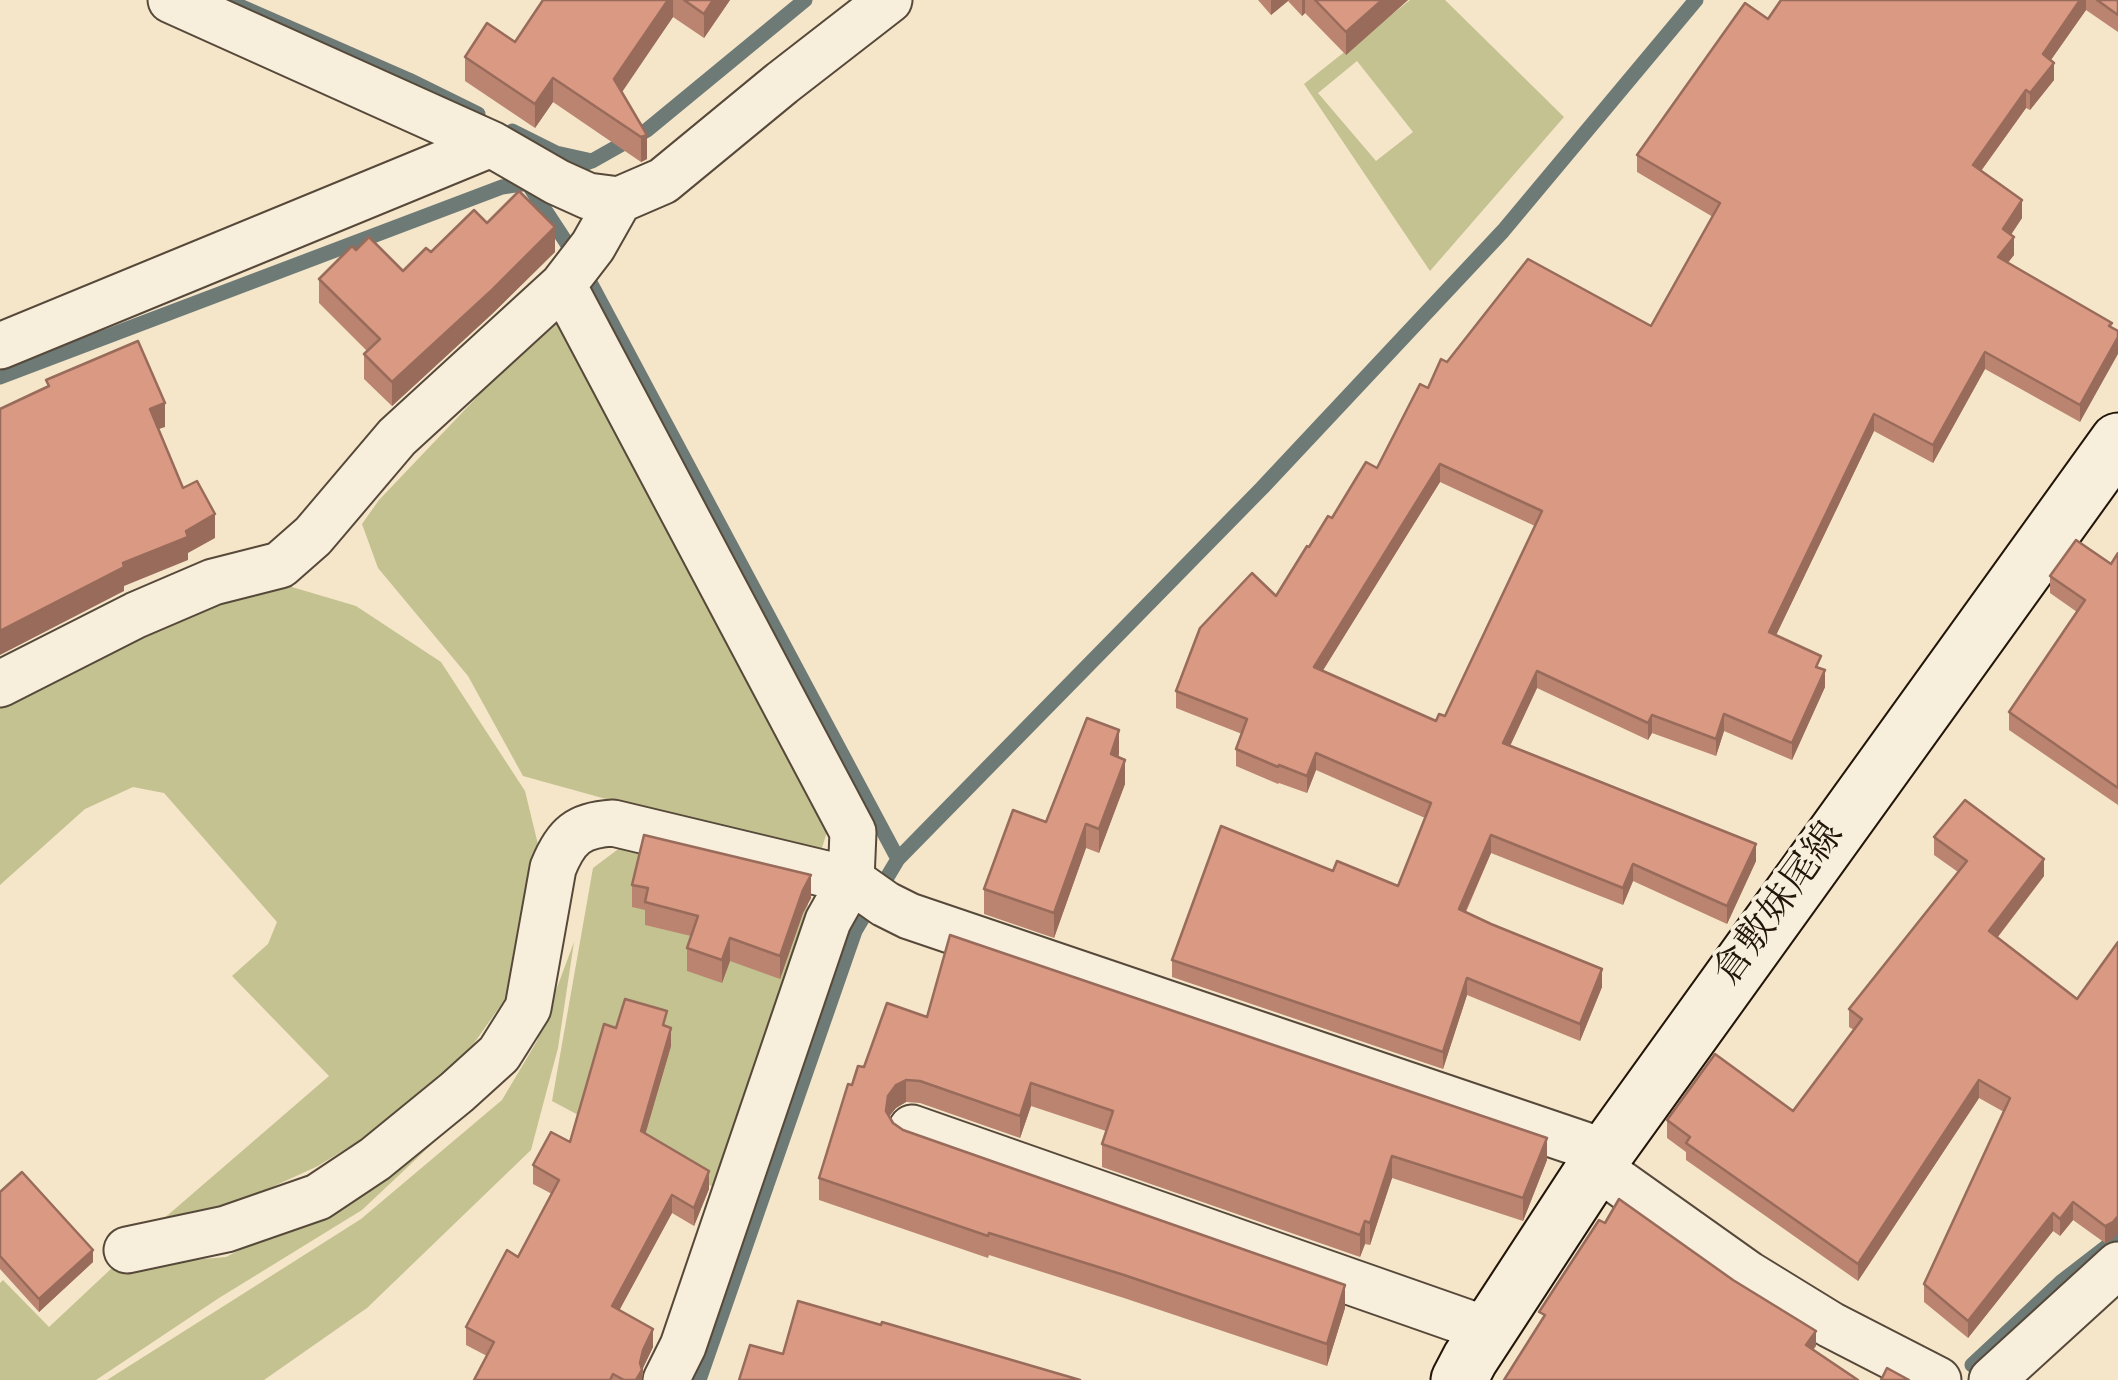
<!DOCTYPE html>
<html>
<head>
<meta charset="utf-8">
<style>
  body { margin:0 }
  canvas { display:block; background:#f5e5c9 }
</style>
</head>
<body>
<canvas width="2118" height="1380"></canvas>
<script>
const context = document.querySelector('canvas').getContext('2d');
context.lineJoin = 'round';
function fill(path, color) {
  context.fillStyle = color;
  context.fill(path, 'evenodd');
}
function stroke(path, color, width, dash) {
  context.strokeStyle = color;
  context.lineWidth = width;
  context.lineCap = dash ? 'butt' : 'round';
  context.setLineDash(dash || []);
  context.stroke(path);
}
function drawText(font, color, halo, rows, align = 'center') {
  context.font = font + ' Vollkorn,"Noto Serif JP",serif';
  context.lineWidth = 8;
  context.setLineDash([]);
  context.textBaseline = 'middle';
  context.strokeStyle = halo;
  context.fillStyle = color;
  for (const [text, x, y, turn = 0] of rows) {
    context.save();
    context.translate(x, y);
    context.rotate((+turn || 0) * Math.PI / 180);
    context.textAlign = isNaN(turn) ? turn : align;
    if (halo) context.strokeText(text, 0, 0);
    context.fillText(text, 0, 0);
    context.restore();
  }
}
fill(new Path2D(`
  M1410 0H1445L1564 117 1430 271 1304 84ZM1357 61 1413 132 1376 161 1318 93Z
  M555 315 829 825 819 858 523 776 468 676 378 568 362 524 379 500Z
  M275 582 356 606 441 662 525 791 544 869 522 975 470 1049 402 1114 318 1166 235 1204 154 1227 329 1076 232 976 268 944 277 922 164 793 133 787 85 809 0 885V708L31 684 171 613Z
  M621 847 807 893 808 906 715 1188 552 1101 593 868Z
  M574 942 558 1048 531 1150 367 1308 264 1380H107L361 1219 502 1100 537 1041Z
  M500 1080 362 1210 219 1298 96 1380H0V1283L3 1280 49 1327 113 1267 226 1257 395 1170Z`), '#c4c291');
stroke(new Path2D(`
  M235 4 409 80 478 114
  M512 131 556 153 592 161
  M561 172 592 161 647 130 805 0
  M528 184 566 242 592 286 898 859
  M0 377 502 187 535 182
  M1972 1365 2061 1282 2118 1238
  M699 1380 855 931 898 859 1262 488 1503 231 1696 0`), '#6d7a76', 15);
const minor = new Path2D(`
  M171 0 491 144 557 182 588 196 619 200
  M563 285 853 832 851 880 828 921 683 1346 666 1380
  M0 346 491 144
  M0 684 136 615 213 582 280 565 313 536 397 437 563 285 593 246 619 200 663 181 782 83 889 0
  M912 1128 1488 1330
  M1596 1166 1748 1274 1831 1325 1938 1380
  M127 1250 226 1229 318 1197 375 1159 457 1092 499 1054 528 1008 553 868C566 836 578 825 613 823L851 880 885 904 909 916 1605 1152
  M1992 1380 2118 1265`);
const secondary = new Path2D(`
  M1459 1380 1470 1359 1596 1166 2118 441`);
stroke(minor, '#57493a', 49);
stroke(secondary, '#22150a', 59);
stroke(minor, '#f8eedc', 45);
stroke(secondary, '#f8eedc', 55);
fill(new Path2D(`
  M543 0H730L704 38 673 17 621 92 647 135V159L641 162 553 102 535 128 465 81V57L515 42Z
  M1258 0H1408L1346 55 1305 13 1302 16 1288 1 1271 15Z
  M1781 0H2118V32L2086 10 2051 60 2054 80 2030 110 2026 108 1981 171 2022 218 2011 235 2014 255 2008 263 2112 323 2080 422 1985 369 1933 463 1874 431 1776 635 1821 669 1825 687 1792 760 1724 731 1716 756 1652 733 1648 740 1537 688 1510 746 1756 861 1727 924 1633 881 1623 905 1491 853 1466 912 1602 987 1580 1041 1467 995 1443 1069 1172 977V960L1333 871 1398 886 1425 818 1316 770 1307 793 1279 783 1278 784 1236 766V749L1242 734 1176 708V691L1276 596 1309 547 1332 518 1377 468 1447 362 1651 326 1713 217 1637 172V155L1768 19ZM1440 482 1535 526 1445 716 1436 721 1322 671Z
  M487 223 555 252 492 314 392 406 364 379V354L367 351 319 303V279L356 250 403 271 431 252Z
  M2118 553V805L2009 730V712L2077 612 2050 593V576L2111 564Z
  M1119 754 1118 757 1125 784 1099 853 1086 848 1054 938 984 914V889L1046 822Z
  M1934 837 2044 876 1998 937 2113 1239 2105 1243 2073 1220 2060 1236 2053 1231 1968 1338 1924 1302V1284L2004 1112 1979 1098 1858 1281 1686 1160V1152L1667 1138V1120L1793 1111 1854 1030 1849 1027V1009L1958 872 1934 855Z
  M632 885 811 898 803 913 780 979 730 961 722 983 687 971V948L691 936 645 925V910L632 907Z
  M927 1017 1547 1160 1523 1221 1392 1178 1370 1245 1365 1244 1360 1257 1102 1167V1144L1106 1131 1031 1106 1020 1138 920 1103 906 1102 896 1108 889 1116 893 1123 903 1130 1345 1308 1327 1366 1124 1298 989 1255 988 1258 819 1200V1178L852 1085 864 1067Z
  M667 1027 671 1046 645 1134 709 1189 694 1226 672 1213 619 1310 653 1347 643 1368 642 1380H474L487 1356 466 1345V1327L518 1257 552 1194 533 1184V1165L570 1142 616 1028Z
  M0 1192 93 1262 39 1312 0 1269Z`), '#bb8470');
fill(new Path2D(`
  M668 0H673V17L614 104V79Z
  M713 0H730L704 38V14Z
  M1271 0H1288V1L1271 15Z
  M1302 0H1305V13L1302 16Z
  M1382 0H1408L1346 55V32Z
  M2080 0H2086V10L2043 71V54Z
  M2054 63V80L2030 110V93Z
  M553 78V102L535 128V104Z
  M2026 90V108L1973 182V165Z
  M647 135V159L641 162V137Z
  M2022 200V218L2003 246V229Z
  M555 227V252L492 314 392 406V382Z
  M2014 237V255L1998 274V257Z
  M2118 337V354L2080 422V405Z
  M1985 352V369L1933 463V445Z
  M165 403V427L150 432V409Z
  M1874 414V431L1769 650V632Z
  M1440 464V482L1314 685V667Z
  M215 514V538L188 553V560L124 586V591L0 655V631Z
  M1825 670V687L1792 760V743Z
  M1537 671V688L1503 761V743Z
  M1724 714V731L1716 756V739Z
  M1652 715V733L1648 740V723Z
  M1119 730V754L1111 779V754Z
  M1316 753V770L1307 793V776Z
  M1125 760V784L1099 853V829Z
  M1086 824V848L1054 938V913Z
  M1491 835V853L1459 926V909Z
  M1756 844V861L1727 924V906Z
  M2044 859V876L1989 948V931Z
  M1633 864V881L1623 905V888Z
  M811 875V898L803 913 780 979V956L803 890Z
  M730 938V961L722 983V960Z
  M1602 969V987L1580 1041V1024Z
  M1467 978V995L1443 1069V1052Z
  M671 1028V1046L641 1149V1131Z
  M906 1080V1102L896 1108 888 1118 886 1134 888 1096 896 1085Z
  M1979 1080V1098L1858 1281V1264Z
  M1031 1083V1106L1020 1138V1116Z
  M1547 1138V1160L1523 1221V1198Z
  M1392 1156V1178L1370 1245V1223Z
  M709 1171V1189L694 1226V1208Z
  M672 1195V1213L612 1324V1306Z
  M2073 1202V1220L2060 1236V1219Z
  M2053 1213V1231L1968 1338V1321Z
  M2118 1216V1233L2113 1239 2105 1243V1226Z
  M1365 1221V1244L1360 1257V1235Z
  M93 1250V1262L39 1312V1299Z
  M1345 1285V1308L1327 1366V1344Z
  M653 1329V1347L643 1368 642 1380H636L643 1350Z
  M1816 1331V1346L1806 1360V1345Z`), '#986b5b');
const building = new Path2D(`
  M543 0H668L614 79 647 135 641 137 553 78 535 104 465 57 487 23 515 42Z
  M684 0H713L704 14Z
  M1315 0H1382L1346 32Z
  M1781 0H2080L2043 54 2054 63 2030 93 2026 90 1973 165 2022 200 2003 229 2014 237 1998 257 2112 323 2109 326 2118 331V337L2080 405 1985 352 1933 445 1874 414 1769 632 1821 656 1816 667 1825 670 1792 743 1724 714 1716 739 1652 715 1648 723 1537 671 1503 743 1756 844 1727 906 1633 864 1623 888 1491 835 1459 909 1491 924 1602 969 1580 1024 1467 978 1443 1052 1172 960 1221 826 1333 871 1337 861 1398 886 1431 803 1316 753 1307 776 1279 765 1278 767 1236 749 1247 719 1176 691 1200 628 1252 573 1276 596 1307 546 1309 547 1328 516 1332 518 1366 462 1377 468 1420 384 1428 388 1441 359 1447 362 1528 259 1651 326 1720 203 1637 155 1745 3 1768 19ZM1440 464 1542 511 1445 716 1439 714 1436 721 1314 667Z
  M2097 0H2118V15Z
  M519 191 555 227 492 290 392 382 364 354 380 339 319 279 352 246 356 250 369 237 403 271 426 248 431 252 474 210 487 223Z
  M138 341 165 403 150 409 183 488 197 481 215 514 186 531 188 537 123 563 124 567 0 631V409L49 386 46 380Z
  M2076 540 2111 564 2118 553V788L2009 712 2085 600 2050 576Z
  M1087 718 1119 730 1111 754 1125 760 1099 829 1086 824 1054 913 984 889 1013 810 1046 822Z
  M1965 800 2044 859 1989 931 2077 999 2118 942V1216L2113 1222 2105 1226 2073 1202 2060 1219 2053 1213 1968 1321 1924 1284 2010 1098 1979 1080 1858 1264 1686 1143 1690 1137 1667 1120 1715 1054 1793 1111 1862 1019 1849 1009 1967 861 1934 837Z
  M644 835 811 875 803 890 780 956 730 938 722 960 687 948 698 916 645 902 648 888 632 885Z
  M950 935 1547 1138 1523 1198 1392 1156 1370 1223 1365 1221 1360 1235 1102 1144 1113 1111 1031 1083 1020 1116 920 1081 906 1080 896 1085 888 1096 886 1111 893 1123 903 1130 1345 1285 1327 1344 1124 1275 989 1233 988 1236 819 1178 848 1084 852 1085 858 1066 864 1067 887 1003 927 1017Z
  M625 999 667 1011 663 1025 671 1028 641 1131 709 1171 694 1208 672 1195 612 1306 653 1329 643 1350 640 1363 642 1370 636 1380H624L613 1374 610 1380H474L494 1342 466 1327 507 1250 518 1257 559 1180 533 1165 551 1132 570 1142 604 1024 616 1028Z
  M22 1172 93 1250 39 1299 0 1256V1192Z
  M1619 1199 1733 1280 1816 1331 1806 1345 1858 1380H1504L1545 1315 1539 1312 1599 1220 1605 1223Z
  M798 1301 881 1325 882 1322 1080 1380H739L750 1345 783 1354Z
  M1887 1368 1909 1380H1881Z`);
fill(building, '#d99982');
stroke(building, '#986b5b', 2.5);
drawText('38px', '#22150a', '#f8eedc', [
  ["倉敷妹尾線",1782,906,-54]
]);
</script>
</body>
</html>
